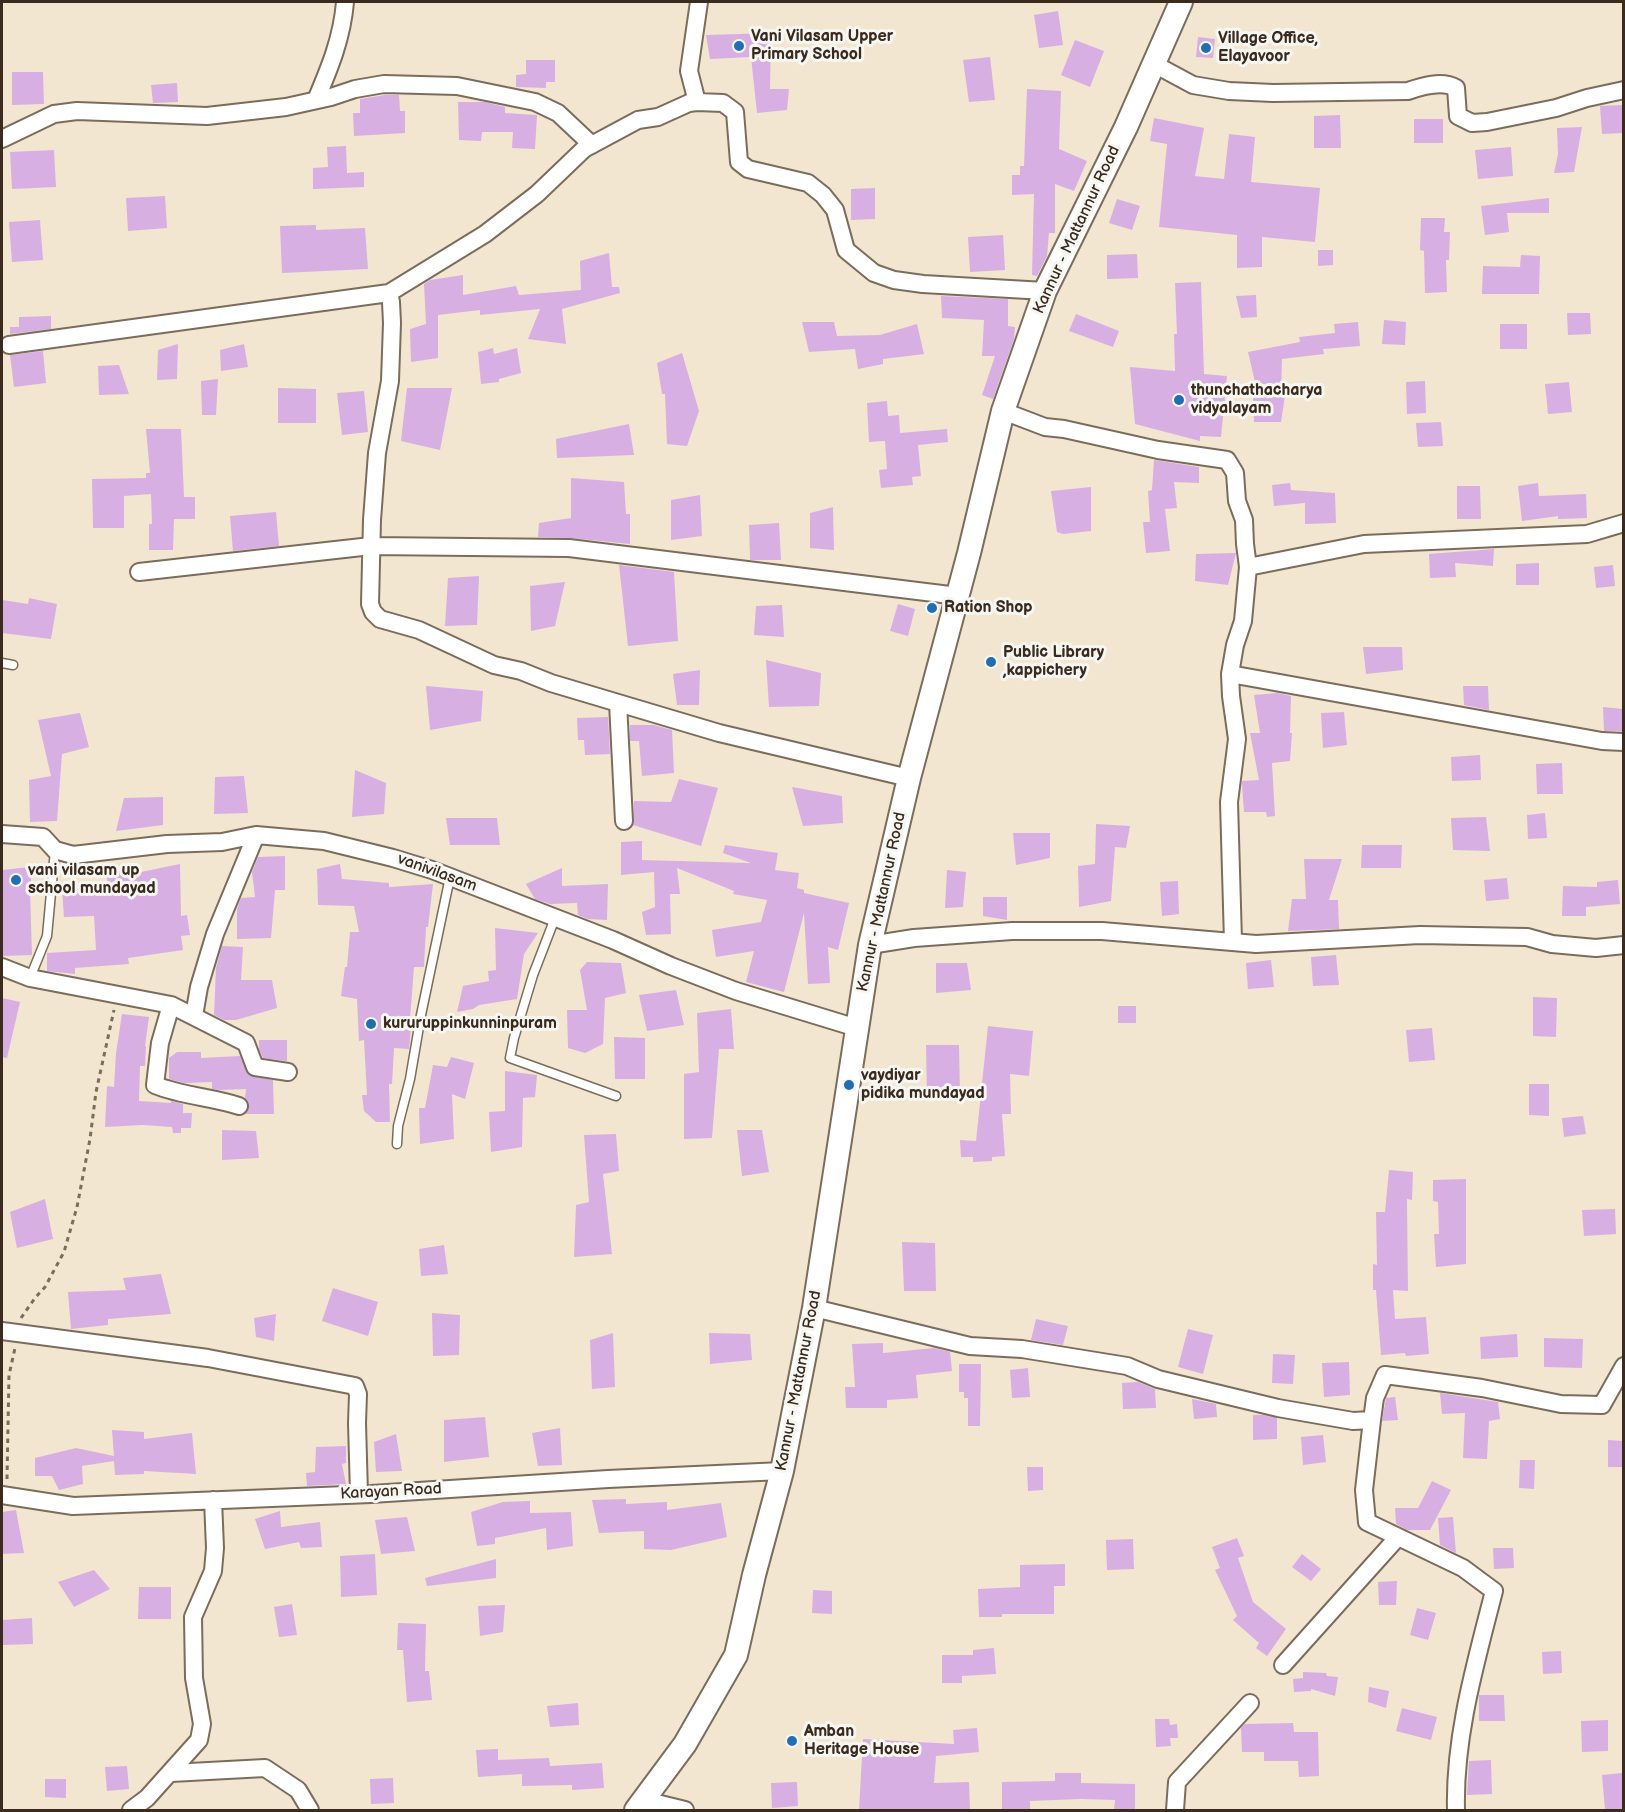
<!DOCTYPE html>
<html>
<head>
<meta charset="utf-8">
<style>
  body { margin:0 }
  #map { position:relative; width:1625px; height:1812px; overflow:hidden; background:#f2e6d0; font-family:"Balsamiq Sans",sans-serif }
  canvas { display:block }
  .frame { position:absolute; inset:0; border:3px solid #3b2a1e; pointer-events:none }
</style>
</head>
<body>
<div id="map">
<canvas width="1625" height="1812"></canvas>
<div class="frame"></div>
</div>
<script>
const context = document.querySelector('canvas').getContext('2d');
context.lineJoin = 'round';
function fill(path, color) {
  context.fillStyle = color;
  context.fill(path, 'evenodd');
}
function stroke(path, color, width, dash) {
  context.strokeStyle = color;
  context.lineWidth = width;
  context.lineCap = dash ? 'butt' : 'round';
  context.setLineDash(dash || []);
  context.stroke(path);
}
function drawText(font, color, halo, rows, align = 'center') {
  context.font = font + ' "Balsamiq Sans",sans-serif';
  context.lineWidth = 6;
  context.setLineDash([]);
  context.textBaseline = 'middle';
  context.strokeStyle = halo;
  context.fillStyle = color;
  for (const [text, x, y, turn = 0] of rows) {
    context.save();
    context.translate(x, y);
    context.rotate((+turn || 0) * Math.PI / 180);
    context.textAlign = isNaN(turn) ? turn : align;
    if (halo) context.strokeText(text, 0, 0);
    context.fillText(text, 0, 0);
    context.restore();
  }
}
fill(new Path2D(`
  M1058 11 1063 45 1039 48 1034 15Z
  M771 33 770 89H789L787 110 757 113 751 57 710 59 706 35Z
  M1198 37 1215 39 1213 58 1196 57Z
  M1075 40 1104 51 1090 87 1061 75Z
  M990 57 995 100 969 102 963 60Z
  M526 60H555V82H546V88L516 87V75L526 74Z
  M12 72H43L44 104 12 105Z
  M177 83 178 102 153 103 151 85Z
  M1027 89 1061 91 1059 149 1087 161 1074 191 1055 184V233H1049L1047 256 1037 276 1032 275 1034 194 1012 195V175H1020V166H1024Z
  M385 95H399L400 111H405V133L354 136 353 113H360V99Z
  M458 102H485L505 107V113L537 115 535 149 512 148 513 132H482L481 141 459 140Z
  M1623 105V133L1602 134 1600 106Z
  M1340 115 1341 148H1314V116Z
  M1154 118 1204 128 1195 176 1224 179 1229 134 1255 137 1251 182 1320 188 1315 242 1262 237V267L1237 268V235L1159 227 1167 144 1150 141Z
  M1414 119H1443V143H1414Z
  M1582 127 1574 172 1554 173 1558 154 1557 128Z
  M346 146 347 173 364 172V187L313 189V168L328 167 327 147Z
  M1511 147 1513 176 1478 179 1475 150Z
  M54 150 56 187 12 189 10 152Z
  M875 188V219L851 220V189Z
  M165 196 167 228 128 231 126 198Z
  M1549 198V213H1507L1509 232 1485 235 1481 206Z
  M1117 199 1140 206 1132 230 1109 223Z
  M1421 218H1445L1444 232H1450L1449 260H1446L1447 292 1425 293 1424 251 1420 250Z
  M40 220 43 260 12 262 9 222Z
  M316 225V230L365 228 368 269 282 273 280 226Z
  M1003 235 1005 270 970 272 968 237Z
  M1318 250H1333V265L1318 266Z
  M609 253 612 287H619L620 293 562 309 566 344 528 339 540 309 480 315V310L438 315V358L411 362 410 329 426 324 424 284 430 280 463 275V295L516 286 519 295 581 290 580 261Z
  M1137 254 1138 278 1107 279V255Z
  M1521 255 1540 256 1539 294H1482L1483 266 1520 267Z
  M1201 282 1204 374 1227 376 1221 437 1200 436V441L1135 424 1130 367 1175 371 1174 334H1177L1175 283Z
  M1256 295 1257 317 1241 318 1236 296Z
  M941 296 1008 299V326L1015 327 1014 339 993 399 982 395 995 356H982L984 320 942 318Z
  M1567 313H1590L1591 334 1568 335Z
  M1076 314 1119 331 1113 347 1069 331Z
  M51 316V329L10 334V327H19V317Z
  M1384 320 1406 322 1405 345 1382 344Z
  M802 322H834L837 336 880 335 917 324 924 354 883 359V364L858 369 855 349 809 352Z
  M1358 322 1360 346 1323 349 1324 354 1282 359 1281 396H1285L1281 422H1254L1253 395H1258L1248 352 1300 342 1299 337 1335 333 1334 324Z
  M1500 324H1527V349H1500Z
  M178 344 177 379 157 380 158 350Z
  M244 344 248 367 221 371 220 350Z
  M493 348 494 354 517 348 521 373 499 379V382L481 384 478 352Z
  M43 351 46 383 14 387 10 355Z
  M682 353 699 411 687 446 667 444 665 394H662L657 363Z
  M119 365 129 394 99 395 98 366Z
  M218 379 216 415H202L201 381Z
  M1425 381 1426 413 1407 414 1406 382Z
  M1569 382 1572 412 1548 414 1545 384Z
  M278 388 316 389V423H278Z
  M407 388H452L440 450 401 441Z
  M364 391 368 432 342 435 337 393Z
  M887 401 888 416 899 415 900 433 947 429 948 442 918 445 921 476 912 477 913 485 881 488 879 470 887 469 885 441 869 442 867 403Z
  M1441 422 1443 446 1418 447 1416 423Z
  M629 424 634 455 557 458 556 439Z
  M146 429H181L184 497H195V519H174L173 550H149V524H152L151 494 124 496V528H93L92 479 146 478V473H150Z
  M1154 460 1199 467V483L1174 482 1177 508 1165 509 1170 551 1146 553 1143 522H1150L1148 491 1152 490Z
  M571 478 624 482 626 514H630V544L570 538 538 537 539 523 571 518Z
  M1290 483 1291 490 1335 493 1336 523 1305 524V503L1274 506 1272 485Z
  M1538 483 1539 496 1586 494 1587 518 1558 519V516L1522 521 1518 486Z
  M1457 486H1480L1481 519H1457Z
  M1091 487V531L1063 534 1057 532 1051 491Z
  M700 495 702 536 671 540V500Z
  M833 507 834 550 810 548V513Z
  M276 512 279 546 233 551 230 516Z
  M779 523 781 560H750L749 525Z
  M1494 549 1493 566 1455 563 1456 577 1430 578 1429 554Z
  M1236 553 1228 585 1195 581 1196 554Z
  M1539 563V585H1516V564Z
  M619 565 674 572 678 641 628 646Z
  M1613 565 1615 586 1596 588 1594 567Z
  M479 576 477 625 445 626 448 578Z
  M565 582 555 626 531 631 530 586Z
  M29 598 57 604 51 639 2 633V600L28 604Z
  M898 604 915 609 908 636 890 631Z
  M782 605 784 637 754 635 756 606Z
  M1363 647H1402L1403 670 1366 674Z
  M766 660 821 673 819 706 769 707Z
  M700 670 699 705H677L673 674Z
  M426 686 483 691 481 721 430 730Z
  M1463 686H1488L1489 710 1464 705Z
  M1277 693 1291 696 1290 733H1292L1290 761 1272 763 1275 816 1267 817 1266 812H1244L1242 785V781L1259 780 1250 733H1260L1254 695Z
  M1603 707 1623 709V731H1604Z
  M1344 712 1347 745 1323 748 1321 713Z
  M80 713 89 747 62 754 57 821 30 822 29 780 51 776 38 720Z
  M608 717 610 754 585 755 584 740H578L577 718Z
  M630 725H654L672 730 674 773 642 776 639 741H630Z
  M1480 755 1481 780 1452 781 1451 757Z
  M1562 763 1563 794H1537L1536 764Z
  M355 770 386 783 384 814 352 817Z
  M244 776 248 813 214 814 215 777Z
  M679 779 718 788 701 846 633 825 634 801 671 802Z
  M792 787 842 796 843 823 803 826Z
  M163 797V825L116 831 124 798Z
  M1545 813 1547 838 1528 839 1527 815Z
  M1486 817 1490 851 1453 850 1451 818Z
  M446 818H497L500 845H450Z
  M1096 824 1130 826 1126 848 1115 847 1111 901 1079 907 1078 866 1095 864Z
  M1013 833H1050V858L1016 865Z
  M642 841V860L751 863 723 853 725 845 778 853 775 870 799 873 797 888 804 890V893L849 903 838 950 828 947 830 983 808 984 804 913 784 992 746 982 754 951 716 957 712 930 761 922 767 900 733 894 734 891 677 868 680 894H670L671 934 646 935 642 912 655 907 654 872 621 875V842Z
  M1362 845H1402L1401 868H1361Z
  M285 856V890H275L271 938 237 939V909L241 898 255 897 252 872 258 857Z
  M1304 859H1342L1329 900H1338L1339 929 1288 931 1292 899H1306Z
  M180 864 181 916 187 915 190 935 181 936 183 950 128 958 129 964 75 968V974L47 971V953L96 950 94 916 64 917 62 890 108 885 106 873 136 869V873Z
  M340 864 342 879 389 883V887L433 884 428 927H426L424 967H414L410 1019H412L409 1049 394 1048 392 1084H389L390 1122H376L364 1111 362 1095H367L364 1040 359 1041 357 999 341 996 345 967H347L350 932H359L354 906 318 905 317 869Z
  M30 867 32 891 30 890 32 955 2 956V870Z
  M562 868V886L608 884 607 920 588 919 578 915 577 903 550 904 535 899 526 884Z
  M947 870 966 872 963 907 945 908Z
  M1507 878 1509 899 1486 901 1484 880Z
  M1618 880 1620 904 1586 907V916H1562L1563 886 1597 887V882Z
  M1178 881 1179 914 1162 916 1160 882Z
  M983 897H1007V920L983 916Z
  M495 928 538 933 524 954 517 999 479 1005 473 1009 457 1012 463 986 489 981 488 971 496 970Z
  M222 946 243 947 241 980H272L277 1008 236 1020H224L214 1015 216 968Z
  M1336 955 1339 985 1313 986 1311 957Z
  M1271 960 1274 987 1248 989 1246 963Z
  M587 962 621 963 626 993 605 998 603 1044 585 1053 568 1048 567 1010H587L580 970Z
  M936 963H967L971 990 936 993Z
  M676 990 684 1025 647 1031 639 995Z
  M1533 997 1557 998 1556 1037 1533 1036Z
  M2 998 20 1002 7 1058 2 1057Z
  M1118 1006H1136V1023H1118Z
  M731 1009 734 1049H719L712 1138 684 1139V1074L699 1072 697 1013Z
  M122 1014 149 1017 145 1046H146L145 1066H140L139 1101 171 1103V1101L183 1104V1113H192L191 1128H181V1133H173L172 1127 143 1125 105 1127 107 1086 114 1087 116 1053Z
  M988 1026 1033 1031 1029 1076 1010 1074 1011 1114H1002L1005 1156 992 1157V1161L973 1162V1157H961L960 1140 976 1141Z
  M1432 1028 1435 1060 1409 1062 1406 1030Z
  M614 1037 645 1038V1079H615Z
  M259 1040H287V1061L263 1058 259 1049Z
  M926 1045H959L960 1095 927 1096Z
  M177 1052H201V1058L240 1056 249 1075 273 1080 274 1114H246L249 1104 245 1098 246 1089 220 1090 212 1089V1082L185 1083 169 1079V1058Z
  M451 1057 474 1063 465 1099 452 1094 454 1139 420 1144 419 1108H425L433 1065 447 1067Z
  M505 1071 537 1075 535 1097 523 1098 522 1147 491 1152 489 1112 505 1111Z
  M1529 1084H1549V1116L1529 1115Z
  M1583 1116 1586 1134 1564 1137 1562 1118Z
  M222 1130 256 1131 259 1158 222 1160Z
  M737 1130H762L769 1172 742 1176Z
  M616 1134 619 1171 603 1174 612 1254 574 1257 576 1205 589 1202 584 1135Z
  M1389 1170 1413 1172 1412 1200 1407 1199 1408 1291 1393 1290 1395 1319 1426 1317 1429 1354 1406 1356 1405 1353 1381 1355 1376 1290H1373V1264L1377 1265 1376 1212H1385Z
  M1466 1179V1264L1436 1267 1434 1234H1439L1438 1202 1433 1201V1180Z
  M45 1199 53 1239 17 1248 10 1212Z
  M1615 1209 1616 1234 1584 1236 1582 1210Z
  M902 1242 935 1243 936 1291H904Z
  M444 1245 448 1274 421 1276 419 1249Z
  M161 1274 171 1314 108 1319V1325L71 1329 68 1292 126 1290 123 1278Z
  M333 1288 378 1302 368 1336 322 1321Z
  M432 1313 460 1315 459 1355 433 1356Z
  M276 1314 274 1341 256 1337 254 1318Z
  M1036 1319 1068 1326 1063 1345 1031 1340Z
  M1188 1329 1213 1335 1203 1374 1178 1367Z
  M613 1333 615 1387 592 1389 590 1340Z
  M709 1333 750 1334 752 1360 710 1364Z
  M1517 1334 1518 1357 1481 1359 1480 1337Z
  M1544 1338 1583 1339 1582 1368 1544 1367Z
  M883 1343V1353L934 1348 950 1352 952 1371 916 1375 918 1398 887 1400V1408H846L845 1387H855L852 1344Z
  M1273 1354 1295 1355 1293 1384 1272 1383Z
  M1349 1362 1350 1395 1324 1397 1322 1363Z
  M959 1364H981L980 1426H968V1398H964V1392H959Z
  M1028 1368 1030 1397 1012 1398 1010 1370Z
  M1138 1382 1155 1389 1156 1408 1123 1409 1122 1383Z
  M1440 1393 1498 1402 1500 1419 1489 1421 1487 1459 1463 1458 1465 1413 1442 1414Z
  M1395 1397 1398 1420 1382 1421 1386 1398Z
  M1192 1399 1216 1404 1217 1417 1194 1419Z
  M1253 1415H1263L1277 1418V1439L1253 1440Z
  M485 1417 489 1457 444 1462V1420Z
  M560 1428 562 1465 538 1466 532 1433Z
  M112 1430 144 1432V1439L192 1433 196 1474 144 1471V1474L115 1475 114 1461 82 1466 83 1484 59 1490 52 1476H35V1458L76 1448 114 1456Z
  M396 1434 402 1471 376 1472 374 1442Z
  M1323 1435 1326 1462 1303 1465 1301 1437Z
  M1608 1440 1623 1441V1467H1608Z
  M346 1446V1463L342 1464 346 1484 307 1486 306 1473 315 1472 316 1447Z
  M1520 1460H1535L1534 1489 1519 1488Z
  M1027 1467H1043V1490L1028 1491Z
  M1432 1481 1451 1490 1430 1530H1407L1396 1524 1395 1508H1418Z
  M626 1499V1504L667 1502V1510L721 1503 727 1537 671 1550 644 1549V1531L599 1533 592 1500Z
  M530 1501V1513L571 1512 573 1546 547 1550 546 1528 495 1538V1544L477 1546 471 1512 503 1502Z
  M16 1510 24 1553 2 1554V1512Z
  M280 1511 281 1527 320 1522 322 1547 301 1548 299 1542 265 1549 255 1519Z
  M407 1517 415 1551 381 1554 375 1520Z
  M1453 1517 1456 1553 1440 1545 1438 1518Z
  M1237 1538 1244 1556 1238 1558 1253 1602 1286 1629 1267 1656 1256 1648 1259 1643 1233 1620 1237 1616 1215 1570 1220 1568 1212 1547Z
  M1133 1539 1134 1569 1107 1570 1106 1540Z
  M1493 1548H1513L1514 1568 1494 1569Z
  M375 1554 377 1595 341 1597 340 1556Z
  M1302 1554 1321 1569 1311 1581 1292 1567Z
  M496 1559V1578L427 1586 425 1578Z
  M1065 1564V1586H1054V1614H1002V1617H979L978 1589 1020 1587V1565Z
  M94 1570 110 1589 74 1607 58 1582Z
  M1397 1581 1396 1605H1379L1378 1582Z
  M139 1587H171V1619H138Z
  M813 1590 832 1591V1614L812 1613Z
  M292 1604 297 1635 279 1637 274 1607Z
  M505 1605 503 1632 480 1636 478 1606Z
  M1417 1608 1436 1613 1428 1640 1410 1635Z
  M32 1618 33 1644 3 1645 2 1620Z
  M398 1623 426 1624 425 1671H429L432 1700 407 1702 403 1650H397Z
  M994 1648 996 1674 962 1676V1683H942V1655H973V1650Z
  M1561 1651 1562 1673 1543 1674 1542 1652Z
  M1303 1672 1326 1673 1327 1676 1338 1677 1335 1696 1311 1689V1691L1294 1692 1293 1679 1303 1678Z
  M1369 1687 1389 1691 1386 1708 1368 1702Z
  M1479 1695H1504L1505 1721H1479Z
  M578 1703 579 1725 550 1727 547 1706Z
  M1402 1708 1437 1717 1431 1740 1396 1731Z
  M1155 1719H1169L1170 1725 1177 1724 1178 1738H1170L1171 1746 1156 1747Z
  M1608 1720V1751L1582 1752 1581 1721Z
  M1293 1723 1294 1732H1318L1319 1776 1299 1777 1298 1761H1264V1752H1242L1241 1728 1245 1724Z
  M977 1728 979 1752 936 1756 934 1783 969 1782 970 1810H859L863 1739 954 1744 953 1730Z
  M498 1749V1760L549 1758 550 1766 602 1763 604 1788 572 1790V1785L522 1786V1774L478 1777 476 1750Z
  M1491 1760 1492 1794 1467 1795 1469 1761Z
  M127 1766 129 1789 107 1791 105 1767Z
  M1055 1773H1081V1783L1135 1784V1810H1114L1115 1800 1081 1799 1030 1801V1810H1002V1782L1055 1781Z
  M1623 1773V1810H1605L1602 1775Z
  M393 1778 394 1803 371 1804 370 1779Z
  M45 1779H66V1798L45 1797Z
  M797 1782 798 1806 772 1808 771 1783Z`), '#d8afe3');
const lane = new Path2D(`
  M2 663 13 665
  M555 918 533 975 514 1038 510 1058 616 1096
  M30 978 47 936 55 850
  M397 1144 398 1126 410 1079 421 1015 450 877`);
const street = new Path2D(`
  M1154 64 1193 85 1229 91 1273 93 1408 91C1422 86 1442 80 1456 88L1458 116 1472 123 1487 122 1556 108 1587 98 1624 90
  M316 100C330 67 342 38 345 2
  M697 102 689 71 699 2
  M2 139 54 114 77 111 207 116 286 107 331 97 355 89 384 84 457 86 535 102 558 113 592 145
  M389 293 485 234 537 194 584 149 638 120 658 117 689 103 697 102 723 103 735 112 739 162 748 169 808 183 823 195 835 210 846 250 874 273 894 280 923 284 1045 291
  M9 345 389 293 391 302 392 323 390 381 377 453 372 520 370 604 373 612 380 619 419 630 494 665 521 671 551 683 719 733 909 778
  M1003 411 1045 427 1064 429 1158 450 1227 460 1235 473 1237 501 1244 520 1245 544 1248 567 1243 621 1235 645 1230 674 1231 696 1237 739 1229 802 1233 941
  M1248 567 1364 544 1587 534 1624 523
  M139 572 371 546 569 548 958 596
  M1230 674 1602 741 1624 742
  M618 703 624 821
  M2 834 43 837 55 850 73 855 167 844 222 842 256 835 324 841 393 858 432 870 613 940 671 966 736 991 857 1028
  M870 945 914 938 1012 931H1102L1256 944 1420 935 1527 937 1552 944 1596 948 1624 945
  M2 967 30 978 171 1005 246 1043 255 1067 288 1072
  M171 1005 160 1043 155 1085C182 1096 212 1097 239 1106
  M194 1016 199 987 215 934 256 835
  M814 1308 970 1346 1022 1349 1127 1366 1158 1379 1278 1408 1353 1421 1372 1420 1375 1398 1385 1375 1482 1388 1561 1404 1602 1405 1624 1366
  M2 1331 208 1358 355 1386 358 1394 357 1423 359 1494
  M1372 1420 1364 1490 1367 1522 1463 1568 1494 1591C1476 1662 1454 1736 1456 1810
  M2 1495 73 1506 371 1494 608 1479 782 1471
  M1283 1665 1398 1537
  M171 1773 265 1768 298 1790 310 1810
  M644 1800 685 1810
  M131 1810 147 1798 199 1740 202 1724 194 1678 193 1617 213 1571 215 1548 213 1500
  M1175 1810 1177 1782 1250 1703`);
const secondary = new Path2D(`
  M636 1810 685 1744 736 1655 754 1575 782 1471 814 1308 870 945 909 778 969 553 1003 411 1045 291 1126 127 1181 2`);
stroke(lane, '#7b6c5c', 11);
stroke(street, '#7b6c5c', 20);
stroke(secondary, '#7b6c5c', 26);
stroke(new Path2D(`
  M21 1318 35 1298 45 1287 64 1252 77 1207 90 1139 96 1092 114 1010
  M7 1479 9 1375 15 1348`), '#7b6c5c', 3, [4.5, 4.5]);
stroke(lane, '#fff', 8);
stroke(street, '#fff', 16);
stroke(secondary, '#fff', 22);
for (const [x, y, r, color] of [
  [739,46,6,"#1f6fb2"],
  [1206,48,6,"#1f6fb2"],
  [1179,400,6,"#1f6fb2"],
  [932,608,6,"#1f6fb2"],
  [991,662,6,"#1f6fb2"],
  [16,880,6,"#1f6fb2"],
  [371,1024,6,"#1f6fb2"],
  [849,1085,6,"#1f6fb2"],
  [792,1741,6,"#1f6fb2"]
]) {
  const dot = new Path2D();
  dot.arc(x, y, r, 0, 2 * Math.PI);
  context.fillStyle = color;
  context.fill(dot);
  stroke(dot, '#f6f6f2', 2);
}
drawText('bold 16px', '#3b2a1e', '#f6f6f2', [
  ["Vani Vilasam Upper",751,37],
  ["Primary School",751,55],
  ["Village Office,",1218,39],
  ["Elayavoor",1218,57],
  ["thunchathacharya",1191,391],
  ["vidyalayam",1191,409],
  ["Ration Shop",944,608],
  ["Public Library",1003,653],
  [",kappichery",1003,671],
  ["vani vilasam up",28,871],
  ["school mundayad",28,889],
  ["kururuppinkunninpuram",383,1024],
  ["vaydiyar",861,1076],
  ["pidika mundayad",861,1094],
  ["Amban",804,1732],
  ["Heritage House",804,1750]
], 'left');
drawText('16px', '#3b2a1e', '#f6f6f2', [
  ["Kannur - Mattannur Road",1077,230,-65],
  ["vanivilasam",437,873,20],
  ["Kannur - Mattannur Road",882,902,-78],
  ["Kannur - Mattannur Road",799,1381,-79],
  ["Karayan Road",391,1492,-3]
]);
</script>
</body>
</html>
